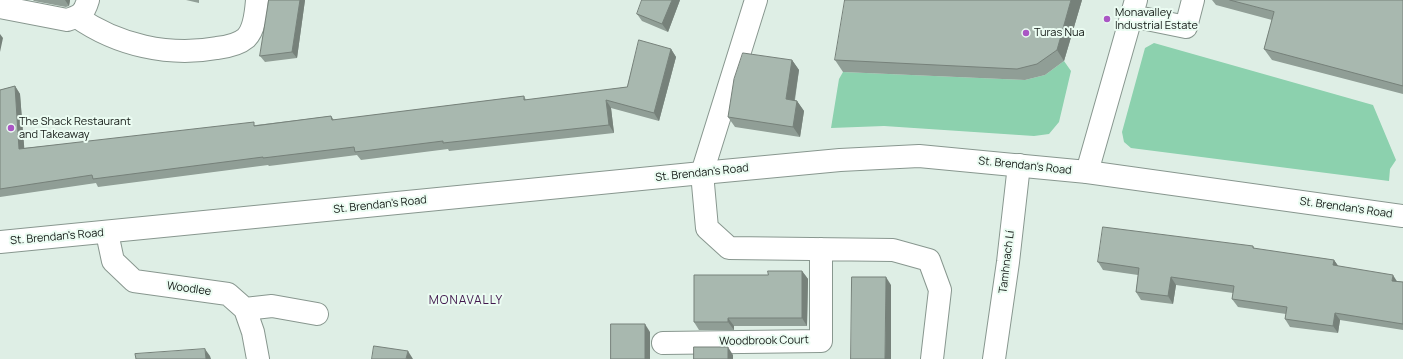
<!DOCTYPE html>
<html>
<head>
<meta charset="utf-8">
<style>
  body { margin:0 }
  canvas { display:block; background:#deeee5 }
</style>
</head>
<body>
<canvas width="1403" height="359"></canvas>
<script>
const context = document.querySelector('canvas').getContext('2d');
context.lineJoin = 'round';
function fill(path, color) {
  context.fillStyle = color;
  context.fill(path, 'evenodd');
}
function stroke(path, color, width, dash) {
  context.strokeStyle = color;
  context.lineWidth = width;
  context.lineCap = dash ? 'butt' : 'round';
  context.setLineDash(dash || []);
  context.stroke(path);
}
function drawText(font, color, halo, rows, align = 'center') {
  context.font = font + ' Manrope,sans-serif';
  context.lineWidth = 4;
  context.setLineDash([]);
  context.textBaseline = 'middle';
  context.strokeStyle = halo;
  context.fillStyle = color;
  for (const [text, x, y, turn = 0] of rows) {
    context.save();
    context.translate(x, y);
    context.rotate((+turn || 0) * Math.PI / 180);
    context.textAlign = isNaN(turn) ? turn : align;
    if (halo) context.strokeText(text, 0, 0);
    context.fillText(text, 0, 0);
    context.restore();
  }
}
fill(new Path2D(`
  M1154 43 1373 105 1396 160 1390 169 1389 181 1131 148 1124 142 1122 132 1145 48Z
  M1064 61 1071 71 1059 122 1049 134 1034 136 884 126 831 128 839 79 843 72 1025 80 1045 75Z`), '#8cd1ae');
const minor = new Path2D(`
  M756 0 702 173 707 228 729 248 893 250 929 260 940 290 932 359
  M0 7 67 20C80 16 84 14 88 0
  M1132 16 1186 27 1193 0
  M77 17C117 45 169 57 217 48 226 47 239 44 246 38 255 29 256 12 257 0
  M1087 172 1136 0
  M107 233 113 261 134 281 228 294 245 309 253 332 258 359
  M245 309 272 306 317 314
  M663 343 821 341V249
  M994 359 1008 262 1019 165`);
const major = new Path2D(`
  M0 242 702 173 840 160 919 156 1087 172 1403 216`);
stroke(minor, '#88978f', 24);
stroke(major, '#88978f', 24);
stroke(minor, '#fff', 22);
stroke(major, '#fff', 22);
fill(new Path2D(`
  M33 0H70L69 6 66 7 34 1Z
  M186 0H199V3Z
  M269 0H305L297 58 265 62 260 56Z
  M680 0 668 32 642 21 637 14Z
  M1082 0 1064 61 1045 75 1025 80 843 72 835 60Z
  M1212 0H1403V94L1272 60 1264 49 1272 20 1216 5Z
  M671 49 676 57 659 121 611 108 614 133 449 151 448 149 361 160 357 155 269 166 268 165 98 187 96 183 0 197V90L15 86 20 94 24 148 256 125 331 116 334 120 524 96 526 100 627 87Z
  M792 60 799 70 795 100 797 101 804 111 800 137 735 127 728 117Z
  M1253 246 1255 249 1334 260 1338 266 1397 281 1403 282V330L1340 320 1338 333 1290 327 1285 319 1286 314 1238 307 1232 299 1233 293 1176 285 1173 304 1141 300 1136 292 1138 275 1103 270 1098 262Z
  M802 271 808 279 807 326H734V330H699L694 322 768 275Z`), '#909e96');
fill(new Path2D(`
  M65 0H70L69 6Z
  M300 0H305L297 58 292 52Z
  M672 0H680L668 32 662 24Z
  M1071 0H1082L1064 61 1057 50Z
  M0 34 3 38 0 52Z
  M671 49 676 57 659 121 654 113Z
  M792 60 799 70 793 109 786 99Z
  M15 86 20 94 25 157 19 149Z
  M606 100 611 108 614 133 609 125Z
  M797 101 804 111 800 137 793 127Z
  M1334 260 1339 267 1333 265Z
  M802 271 808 279 807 326 802 318Z
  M1393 275 1398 283 1392 281Z
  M886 277 891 285V359H885Z
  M1171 277 1176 285 1173 304 1168 296Z
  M1335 313 1340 320 1338 333 1333 326Z
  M728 318 734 326V330L728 322Z
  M645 324 650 332V359H645Z
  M728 347 733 355V359H728Z
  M205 349 210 356 211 359H206Z
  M408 351 413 359H406Z`), '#76817a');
const building = new Path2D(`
  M269 0H300L292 52 260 56Z
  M642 0H672L662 24 637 14Z
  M845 0H1071L1057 50 1037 64 1017 69 835 60Z
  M1230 0H1403V86L1264 49 1274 12Z
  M639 40 671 49 654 113 606 100 609 125 443 143V141L355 152 354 147 263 158V157L93 179 92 175 0 189V90L15 86 19 149 254 122V126L331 116 332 120 524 96V100L627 87Z
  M743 53 792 60 786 99 797 101 793 127 728 117 734 79Z
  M1103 227 1253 246V248L1334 260 1333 265 1393 275 1392 281 1403 282V324L1335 313 1333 326 1285 319 1287 307 1232 299 1234 286 1171 277 1168 296 1136 292 1139 268 1098 262Z
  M768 271H802V318H728V322H694V275H768Z
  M852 277H886L885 359H851Z
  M611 324H645V359H611Z
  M374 346 408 351 406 359H372Z
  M694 347H728V359H694Z
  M205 349 206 359H136L135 354Z`);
fill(building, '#a8b8af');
stroke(building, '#76817a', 1);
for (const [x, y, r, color] of [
  [1107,19,4,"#aa56c4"],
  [1026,33,4,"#aa56c4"],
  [11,128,4,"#aa56c4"]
]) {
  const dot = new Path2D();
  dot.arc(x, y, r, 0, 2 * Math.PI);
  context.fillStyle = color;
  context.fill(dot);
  stroke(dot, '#ebfcf2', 1.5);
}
drawText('11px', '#121814', '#ebfcf2', [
  ["Monavalley",1115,13],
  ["Industrial Estate",1115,26],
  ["Turas Nua",1034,33],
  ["The Shack Restaurant",19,122],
  ["and Takeaway",19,135]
], 'left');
drawText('11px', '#121814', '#ebfcf2', [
  ["St. Brendan's Road",1025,166,6],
  ["St. Brendan's Road",702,173,-6],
  ["St. Brendan's Road",380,205,-6],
  ["St. Brendan's Road",1346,208,8],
  ["St. Brendan's Road",57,237,-5],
  ["Tamhnach Lí",1007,262,-83],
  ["Woodlee",189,289,8],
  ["Woodbrook Court",764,341,-1]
]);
context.letterSpacing = '1px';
drawText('12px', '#41184d', '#ebfcf2', [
  ["MONAVALLY",466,301]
]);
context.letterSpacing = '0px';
</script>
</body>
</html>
